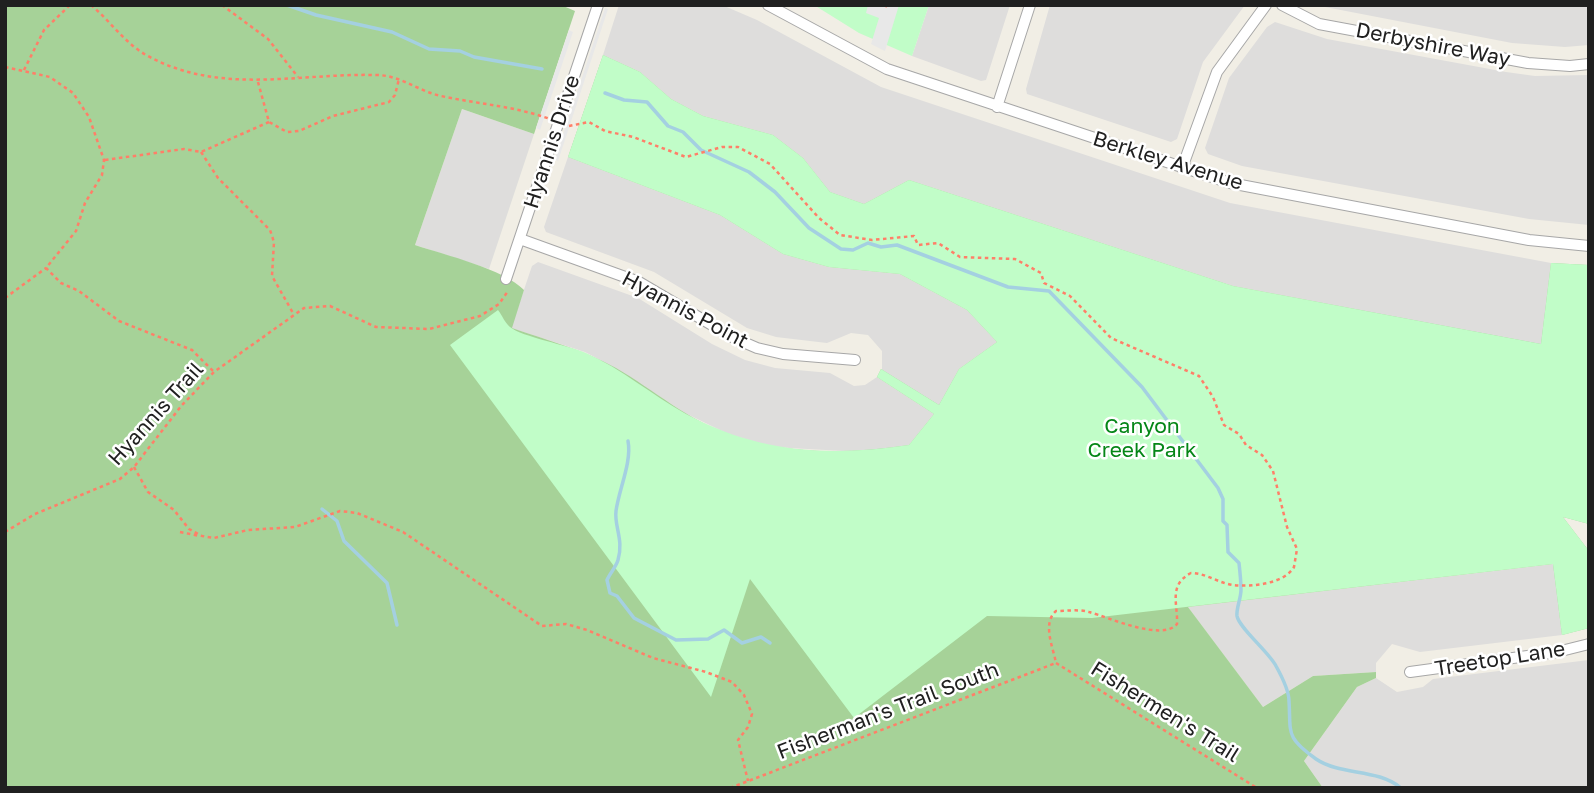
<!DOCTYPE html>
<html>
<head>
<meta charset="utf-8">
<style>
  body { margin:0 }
  #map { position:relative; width:1594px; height:793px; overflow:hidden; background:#f1eee5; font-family:"Golos Text",sans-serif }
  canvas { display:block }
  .frame { position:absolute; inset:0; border:7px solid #202020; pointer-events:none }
</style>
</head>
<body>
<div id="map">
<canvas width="1594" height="793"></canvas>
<div class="frame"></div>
</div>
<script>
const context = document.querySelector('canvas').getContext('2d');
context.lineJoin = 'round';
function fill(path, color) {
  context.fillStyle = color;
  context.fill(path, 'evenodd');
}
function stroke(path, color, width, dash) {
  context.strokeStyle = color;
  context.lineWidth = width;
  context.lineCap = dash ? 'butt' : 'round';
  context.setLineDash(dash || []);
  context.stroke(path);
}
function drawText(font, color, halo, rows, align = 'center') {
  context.font = font + ' "Golos Text",sans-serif';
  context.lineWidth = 5;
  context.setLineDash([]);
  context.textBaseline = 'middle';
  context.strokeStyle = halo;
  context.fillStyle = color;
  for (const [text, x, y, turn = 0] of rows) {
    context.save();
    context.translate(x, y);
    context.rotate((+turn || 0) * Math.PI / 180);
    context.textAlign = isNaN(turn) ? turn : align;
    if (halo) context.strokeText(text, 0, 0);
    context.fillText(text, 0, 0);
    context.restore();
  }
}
fill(new Path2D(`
  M619 5H722L757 20 881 87 1230 203 1551 263 1542 345 1233 286 909 180 864 204 830 192 803 158 773 135 703 116 671 99 640 72 603 55Z
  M929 5H1010L986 80 981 81 912 56Z
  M1050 5H1245L1203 62 1177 139 1171 142 1027 94 1026 89Z
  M1589 5V45L1565 47 1512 43 1320 6Z
  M1275 22 1327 39 1506 72 1535 76 1589 75V225L1529 219 1242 166 1208 154 1205 148 1229 78 1267 27Z
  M462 109 534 134 489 269 415 245Z
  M568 157 720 215 783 254 829 267 900 274 967 310 997 342 959 369 939 406 882 370V351L868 335 851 333 827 343 776 337 747 328 654 272 546 232 544 227Z
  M538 262 638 298 712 344 745 360 775 368 830 373 854 386 865 385 877 377 934 414 909 445 861 452 772 447 728 434 685 413 617 369 585 352 511 328 532 266Z
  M1554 564 1562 635 1420 652 1392 644 1376 663V672L1313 676 1263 707 1188 607Z
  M1589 660V788H1323L1304 761 1357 687 1376 678 1397 692 1423 687 1433 679Z`), '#dedddc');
fill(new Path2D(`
  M5 5H561L575 11 534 134 462 109 415 245C445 255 504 269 524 290L512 328C547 340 583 350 616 368 654 390 688 420 730 435 787 455 850 454 909 445L934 414 877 377 881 369 939 405 959 369 997 342 967 310 900 274 829 267 783 254 720 215 568 157 603 55 640 72 671 99 703 116 773 135 803 158 830 192 864 204 909 180 1233 286 1541 344 1551 263 1589 265V524L1563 517 1589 551V628L1562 635 1553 564 1188 607 1263 707 1313 676 1376 672V678L1357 687 1304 761 1323 788H5Z`), '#a6d298');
fill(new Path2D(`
  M814 5H929L912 56 859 33Z
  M603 55 640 72 671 99 703 116 773 135 803 158 830 192 864 204 909 180 1233 286 1541 344 1551 263 1589 265V524L1563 517 1589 551V628L1562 635 1553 564 1092 618 987 616 854 718 750 579 711 697 450 345 498 310C502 315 505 323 510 327 522 337 568 345 586 353 622 369 652 395 686 414 759 453 828 457 909 445L934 414 877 377 881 369 939 405 959 369 997 342 967 310 900 274 829 267 783 254 720 215 568 157Z`), '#c1fdc8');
fill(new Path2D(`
  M868 5H899L885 51 871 44 879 18 866 13Z
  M605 8 608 9 558 161 555 159Z
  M569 30 573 32 540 130 536 128Z`), '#e8e8e8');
stroke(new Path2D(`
  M287 5 316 15 392 32 429 49 460 51 474 57 542 69
  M605 93 624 100 647 102 668 126 683 132 701 150 749 172 775 192 809 228 841 249 853 250 868 243 881 247 897 245 1008 287 1049 291 1142 387 1218 488 1223 499V521L1227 525 1228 552 1239 563C1240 572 1241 581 1241 590 1241 598 1236 609 1237 616 1239 628 1269 652 1276 666 1281 675 1289 691 1289 701 1291 733 1285 737 1316 759 1341 776 1377 768 1401 788
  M628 441C632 462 619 489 616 511 614 526 624 540 618 560 616 567 610 573 607 580L610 593 617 596 634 618 676 640 708 639 724 630 742 643 761 637 770 643
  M322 509 337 521 344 541 387 583 397 625`), '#a4d0e1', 3.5);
const street = new Path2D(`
  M768 5 887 69 1230 183 1529 240 1589 246
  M1282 5 1319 24 1528 63 1570 66 1589 64
  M997 107 1030 5
  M1182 168 1217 72 1266 5
  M520 239 639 282 734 338 757 348 783 354 855 360
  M506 279 598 5
  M1410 672 1557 652 1589 644`);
stroke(street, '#a7a7a7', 12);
stroke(new Path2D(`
  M91 5C110 21 125 43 146 55 220 96 297 73 376 75 400 75 418 91 441 96 478 104 514 106 550 119
  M222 5 268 39 298 77
  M884 5 889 8
  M5 67 50 77 73 93 89 117 104 160 102 175 85 203 76 231 46 268 61 283 79 291 119 321 192 350 214 372
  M24 70 44 30 70 5
  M258 82 269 122 287 132 299 131 333 116 389 102 395 95 399 79
  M569 126 589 122 605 131 633 137 686 157 722 147H738L770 164 819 218 840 235 872 240 914 236 918 245 938 243 960 257 1015 259 1041 273 1044 283 1070 296 1111 338 1199 376 1213 397 1224 425 1239 434 1246 445 1262 455 1273 471 1287 527 1297 549 1294 567C1284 584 1252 587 1233 585 1218 583 1206 573 1191 573 1168 585 1178 604 1177 624 1162 642 1108 617 1089 612 1079 609 1067 611 1056 611 1042 623 1053 647 1056 663
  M201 152 218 178 270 230 274 242 272 276 293 313
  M105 160 184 149 201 152 269 122
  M5 298 46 268
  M134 467 148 492 174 510 189 529 202 536 214 538 248 530 295 527 340 511 357 513 403 532 542 626 566 624 587 630 653 658 706 672 732 682 744 695 752 714 748 727 738 740 748 781
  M5 532 35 514 120 479 134 467 182 405 214 372 304 308 330 306 376 327 429 329 480 316 499 304 508 291
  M180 532 200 536
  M1056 663 1257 788
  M730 788 1056 663`), '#ff7f68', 2.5, [3.5, 3.5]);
stroke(street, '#fff', 10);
drawText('21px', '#202020', '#fff', [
  ["Derbyshire Way",1433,45,11],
  ["Hyannis Drive",552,142,-72],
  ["Berkley Avenue",1168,161,17],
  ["Hyannis Point",685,310,28],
  ["Hyannis Trail",156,414,-48],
  ["Treetop Lane",1500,659,-9],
  ["Fisherman's Trail South",888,711,-21],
  ["Fishermen's Trail",1165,712,32]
]);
drawText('21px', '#058617', '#fff', [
  ["Canyon",1142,426],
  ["Creek Park",1142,450]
]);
</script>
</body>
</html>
